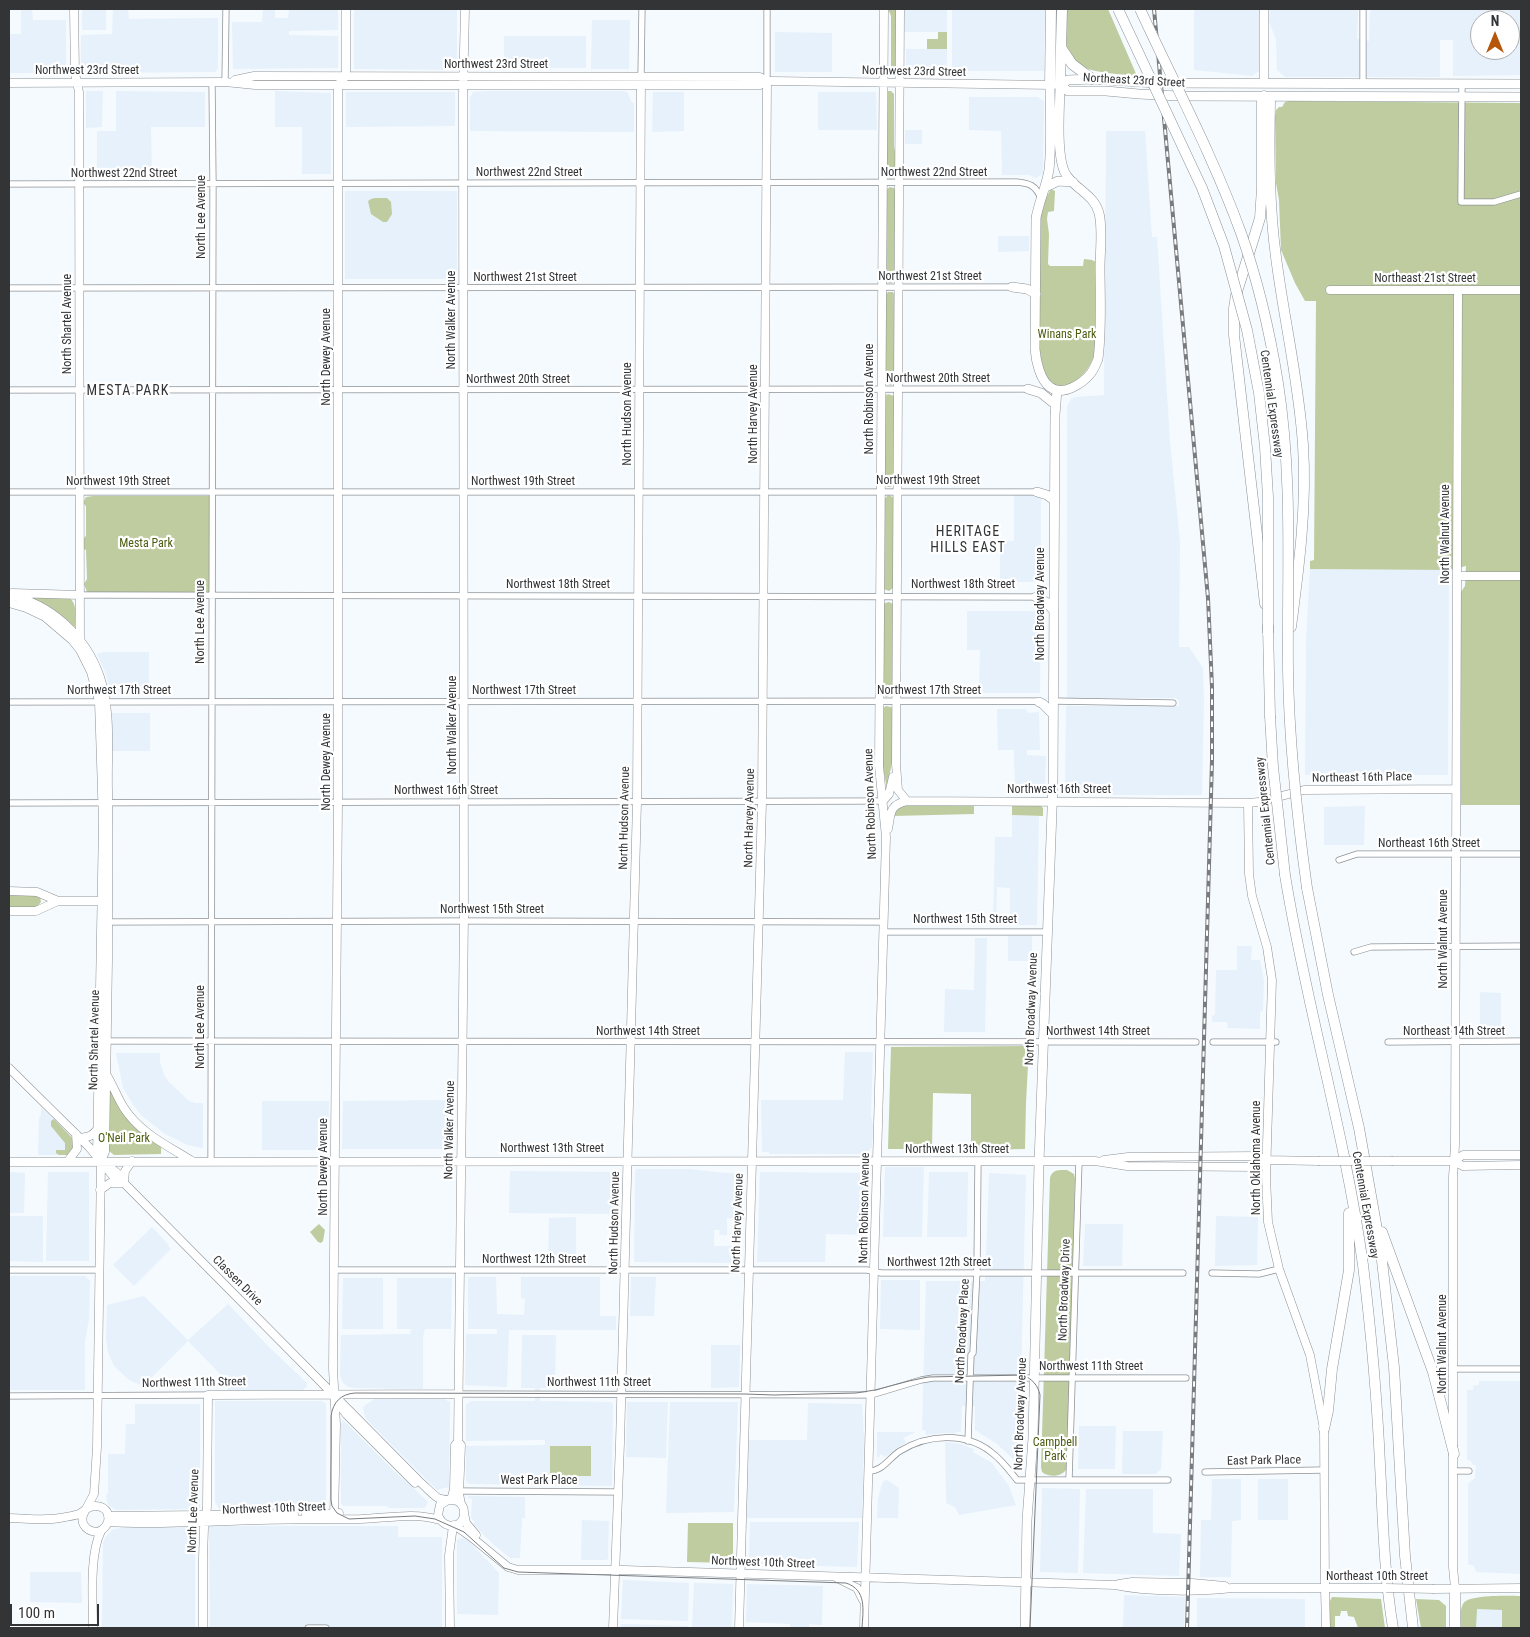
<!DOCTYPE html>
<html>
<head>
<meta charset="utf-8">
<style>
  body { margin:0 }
  #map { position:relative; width:1530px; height:1637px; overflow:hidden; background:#f5fafe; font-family:"Roboto Condensed",sans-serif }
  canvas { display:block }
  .frame { position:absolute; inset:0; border:10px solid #333436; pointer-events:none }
  .north { position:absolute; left:1470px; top:10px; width:50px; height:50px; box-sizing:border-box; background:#fff; border:1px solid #adaeaf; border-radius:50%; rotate:0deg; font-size:14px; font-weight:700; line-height:20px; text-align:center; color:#333436 }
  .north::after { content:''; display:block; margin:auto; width:18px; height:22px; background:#b5560b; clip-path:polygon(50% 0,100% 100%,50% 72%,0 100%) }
  .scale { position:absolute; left:10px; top:1604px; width:89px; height:22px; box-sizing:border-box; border:2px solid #333436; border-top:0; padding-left:6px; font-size:15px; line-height:18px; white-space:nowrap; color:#333436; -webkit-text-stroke:4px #fff; paint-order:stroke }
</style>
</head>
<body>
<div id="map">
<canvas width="1530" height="1637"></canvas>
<div class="frame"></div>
<div class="north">N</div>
<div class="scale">100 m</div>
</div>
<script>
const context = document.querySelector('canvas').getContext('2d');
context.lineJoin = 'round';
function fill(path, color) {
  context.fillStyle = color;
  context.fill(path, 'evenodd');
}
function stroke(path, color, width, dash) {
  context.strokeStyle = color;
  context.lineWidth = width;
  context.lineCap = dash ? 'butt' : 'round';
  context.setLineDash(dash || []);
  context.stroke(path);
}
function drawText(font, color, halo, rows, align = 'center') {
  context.font = font + ' "Roboto Condensed",sans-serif';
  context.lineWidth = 4.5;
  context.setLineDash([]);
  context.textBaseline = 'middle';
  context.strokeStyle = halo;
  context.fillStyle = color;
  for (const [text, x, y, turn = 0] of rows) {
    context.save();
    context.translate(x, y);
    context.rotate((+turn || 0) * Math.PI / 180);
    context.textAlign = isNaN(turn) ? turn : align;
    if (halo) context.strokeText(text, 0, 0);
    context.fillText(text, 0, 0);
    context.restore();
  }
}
fill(new Path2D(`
  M21 9H32L33 20H66V71L63 73H9V34H21Z
  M82 9H106V30H82Z
  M113 9H128L129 19 218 18V68L216 72 82 73 81 71V35L112 34Z
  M263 9H275V18H288L289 9H338V30L289 31V35L338 36V68L233 69 232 22H262Z
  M354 9H457V67L455 70 354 69Z
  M903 9H947V32H903Z
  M952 9H1045L1044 71H952Z
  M1194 9H1259V71L1252 76 1194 70Z
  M1270 9H1358L1357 39 1369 41 1370 9H1521V75L1453 76V40H1440V77H1285L1277 70 1276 40 1269 21ZM1480 20H1510V50H1480Z
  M592 20H630L629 69H591Z
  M775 32 832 33V72H775Z
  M504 36H586V68H504Z
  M906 49H947V71H908L906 67Z
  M86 91H103L102 127 86 128Z
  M116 91 205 92V127H151L152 174H97V131H116Z
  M275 91 331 93V174H302V127H275Z
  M488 91H624L628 93 631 101 634 104V132L470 131V98L473 92Z
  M346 92H455V126L346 127Z
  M653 92H684V131L652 132Z
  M818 92H876L877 130H818Z
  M969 97H1038L1044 101 1043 174 1036 178 1029 175H1002L1001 131 969 130Z
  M905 130H922V144H905Z
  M1106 131H1145L1152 237H1157L1170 441 1180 542 1179 647H1189L1203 668 1204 701 1202 795H1080V789L1065 790 1066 706H1179V701L1176 698H1067V407L1071 399 1075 397 1104 395Z
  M345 191H457V279H345Z
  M998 236H1029V251L998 252Z
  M1014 495H1041V582H1000V541H1014Z
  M1310 569 1449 570 1448 775H1305L1306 638Z
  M967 611H1041L1040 693H979L980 650H967Z
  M104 652H149V690L110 691 106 674 97 654Z
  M997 709H1026L1028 713 1039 712 1040 750H1027V755L1046 756 1045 788H1040V793H1015L1014 750H998Z
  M112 713H150V751H112Z
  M1365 806 1364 845H1324V807Z
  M1012 815 1039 816 1037 925H1010V888L997 887 996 925H993L995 837H1012Z
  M1008 936H1032V961H1008Z
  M975 938H987L985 1032H944L945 989 974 990Z
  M1237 946H1252L1251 960H1260L1264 980 1263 1011 1260 1012V1029L1228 1028 1227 1022H1212V1016L1215 1015 1216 970H1237Z
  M1480 992 1501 993V1028H1480Z
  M845 1052H873L871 1116 873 1125 872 1147 866 1154H770L769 1152H762L761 1100H843Z
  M116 1053H160V1062L164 1075 169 1082 189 1101 195 1103H203V1148L188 1145 165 1134 142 1116 134 1106 123 1088Z
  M453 1100V1149H342L343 1101Z
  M262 1101H329L328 1150H262Z
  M41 1107 75 1141 67 1155H38L39 1118 41 1115Z
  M885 1167H924L922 1237H883Z
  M636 1169H689L725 1173H743V1219L727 1218V1235H719L720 1230H714V1246H742V1258L740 1263 634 1262 635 1174Z
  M510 1171 620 1172 619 1214 509 1213Z
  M9 1172 25 1173 24 1213H9Z
  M48 1172H89V1261H46Z
  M760 1172 869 1173 868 1235 826 1234 825 1262H757Z
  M929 1172H968L967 1237H927Z
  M989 1173 1026 1175 1019 1458 1014 1460 997 1444 975 1430V1406H962L961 1432H956V1433H944L926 1435 925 1430H922L926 1281H985Z
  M9 1216H43V1262L9 1261Z
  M1216 1216 1258 1217 1257 1265 1215 1266Z
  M576 1217V1262H548L549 1218Z
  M1085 1224H1123L1122 1266H1083Z
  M152 1227 169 1245 168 1246 171 1249 134 1286 113 1265Z
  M9 1276H85L90 1281 89 1319 85 1341V1390H9Z
  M468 1277H496L497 1314 524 1315 525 1299 521 1298V1277H600V1316H616V1330H509L507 1387 465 1385 466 1334H497V1329H468Z
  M631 1277H656L654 1316H630Z
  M343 1278H383V1329H342Z
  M397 1278H452L451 1329H425L423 1337V1389L355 1388 348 1387 343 1383 340 1376 341 1335 410 1334 411 1329H397Z
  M881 1280H920V1330L880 1329Z
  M144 1296 188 1340 228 1304 269 1347 307 1383V1386L303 1390H228V1382L188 1341 143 1386 129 1380 114 1366 108 1352 106 1339 107 1305Z
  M522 1335H556L555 1388H540V1401L611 1402 613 1404 612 1486 469 1484 466 1481V1446L545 1445V1440L466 1441V1405L471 1401H535V1388H521Z
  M711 1345H740L739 1387 711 1388Z
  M1479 1381H1521V1574L1476 1572 1474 1566 1468 1564V1483H1470L1471 1481 1475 1478 1476 1465H1473L1470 1460H1467V1390H1473V1386L1479 1385Z
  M374 1399H444L450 1402 449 1487 437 1490 368 1421 365 1417 363 1407Z
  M215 1401H322L326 1404V1509H219L215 1502Z
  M627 1402H668L666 1458 626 1457Z
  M670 1402H738L734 1512 666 1513Z
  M808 1403 862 1404 864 1437 862 1518H748L746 1516 749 1440H807Z
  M135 1404H200V1509L117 1510 111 1507 108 1504 106 1496 108 1492V1454H125L126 1424H135Z
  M343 1420 399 1476 405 1480 428 1502 425 1508H389L387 1506H343L341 1504V1424Z
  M1079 1426H1116L1115 1469H1078Z
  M1123 1431H1163L1161 1469 1156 1474H1122Z
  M877 1432H916L903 1438 906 1442 885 1457 881 1454 878 1458 877 1457Z
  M945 1442 961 1444 971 1448 974 1449 973 1452 992 1463 1009 1486 1016 1505 959 1515 955 1507 946 1503Z
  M1212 1479H1241V1520L1232 1521 1231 1577H1200L1201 1520H1211Z
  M1258 1479H1288V1520H1258Z
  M887 1480 899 1488 898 1518H877L878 1498 882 1484 884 1481Z
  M1042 1488 1080 1489 1078 1573 1040 1572Z
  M1086 1489H1153V1533L1181 1534 1179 1576 1083 1573Z
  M468 1496 525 1497V1518H522L520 1558H510L493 1544 473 1524 475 1522 471 1518 472 1499 468 1498Z
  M582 1520 609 1521 608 1559 606 1560H581Z
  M750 1522H859L857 1567 749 1564Z
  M126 1526H195V1628H102L103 1543 105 1538 112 1530Z
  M209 1526H398V1537H442V1628H210Z
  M465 1537 499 1573 498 1615 457 1614V1540Z
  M30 1572H81L82 1603 30 1602Z
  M623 1580 689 1583 688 1621 621 1619Z
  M694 1583 733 1584 732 1628H692Z
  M747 1584 823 1586 822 1625 809 1624V1628H790V1624L746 1622Z
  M1124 1595 1185 1597 1184 1628H1123Z
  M1197 1598 1305 1599V1628H1197Z
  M1476 1609 1521 1610V1628H1476Z
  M621 1624 688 1626V1628H621Z`), '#e6f1fb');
fill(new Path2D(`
  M888 9H896V67L893 70 891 67V16Z
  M1066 9H1108L1137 76C1116 73 1072 75 1067 48 1064 35 1066 21 1066 9Z
  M938 32H947V49H927V39H938Z
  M888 91H891L894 94V147L896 156V176L891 179 888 177 886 174 887 94Z
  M1289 101 1521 103V805H1461V592L1465 586 1466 566 1449 570 1310 569V561L1314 560 1316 301H1305L1295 283 1281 250 1279 200 1276 183 1275 117 1276 110 1279 107H1282L1285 102Z
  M890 187 894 188 896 192 895 278 894 282 890 283 887 282 885 279 886 190Z
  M1051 189 1055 191 1054 211 1048 212 1047 219 1049 234 1048 264 1050 266H1083L1084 259 1092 260 1096 262 1095 352C1092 368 1072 393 1053 384 1044 379 1040 360 1038 351L1040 215 1043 203Z
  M375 198H387L391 202 392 214 387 222H383L371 214 368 201 371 199Z
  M888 292H893L895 296V381L891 385 886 383 885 380 886 294Z
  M888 394 894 396V483L891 487H888L884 483 885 396Z
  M888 495 893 497 894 500 893 585V588L889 591 884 589 883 585 884 500Z
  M93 496H209V592L207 593 87 592 84 584 87 579 86 550 84 549V538L86 536V506L83 503 86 497Z
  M29 597H68C78 603 75 615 75 626L74 627 47 606Z
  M889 602 893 604V691L891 695 886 697 883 693V606L885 603Z
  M886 706 891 707 893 709 892 762 887 789 882 762 883 708Z
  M902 806H974V814L893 816 896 808Z
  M1012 806H1041L1043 808V816L1012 815Z
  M9 894 40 896 41 902 37 907H9Z
  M1029 1046 1026 1103 1025 1149 971 1150V1094L933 1093 932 1149H888L891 1047Z
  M111 1091C114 1097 116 1103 120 1109 131 1125 146 1135 161 1146V1154L114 1155 108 1150V1092Z
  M54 1119 75 1141 73 1152 67 1155H59L56 1153V1150H65V1143L51 1126V1121Z
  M1067 1170 1074 1174 1075 1179 1067 1468C1063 1477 1049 1478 1042 1472L1041 1467 1050 1178C1052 1169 1060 1170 1067 1170Z
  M319 1224 325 1230 323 1241 321 1243 318 1242 310 1232Z
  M550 1446H591V1476H550Z
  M688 1523H733V1563L687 1562Z
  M1521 1596V1628H1502V1610L1477 1609 1476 1628H1461C1461 1621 1459 1611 1463 1604 1468 1594 1510 1596 1521 1596Z
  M1332 1597 1381 1599 1385 1628H1358L1354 1617 1348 1616 1347 1611H1341L1340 1616H1335V1628H1330V1601Z
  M1416 1599 1439 1600 1446 1606V1628H1421Z`), '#becc9f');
const street = new Path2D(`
  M641 76 642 9
  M767 81V9
  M225 82 226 9
  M1363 84V9
  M1462 84 1461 202H1494L1521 194
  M9 184 1016 182C1029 183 1036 185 1041 199
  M9 288 1012 287
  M9 390 1028 389
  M9 492H1037
  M80 595 1036 597
  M1053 701 1173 703
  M9 702 1035 701 1039 702
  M9 803 883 801
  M1339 860 1357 854H1521
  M105 922 464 921 883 922
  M883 932H1046
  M1354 952 1371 947 1521 946
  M103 1041 1196 1042
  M1213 1042H1276
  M1388 1042 1521 1041
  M211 1161 213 183 212 82
  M9 1270H98
  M335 1270H867L881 1273H1183
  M1212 1273 1259 1274 1279 1269
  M1453 1369H1521
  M458 1394 871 1395 921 1380 933 1378H1186
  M9 1396 208 1395
  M968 1441 971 1355 973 1353 977 1269 978 1162
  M869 1471C883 1471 889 1458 900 1451 928 1434 965 1432 991 1452 1002 1460 1009 1470 1017 1480H1168
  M1454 1471H1469
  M1205 1472 1324 1470
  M1069 1479 1079 1161
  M459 1491 618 1492
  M308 1628H326`);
const secondary = new Path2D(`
  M74 9 75 73 79 92 80 650
  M900 9 896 764 898 790 907 801
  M1264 9V83
  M235 80 254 76 760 77 767 81
  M9 83 225 82 255 85H760L767 81H772L1053 85
  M1330 290H1521
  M1457 576H1521
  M12 593 80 595
  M9 595C51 604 86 636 100 677 112 713 107 753 108 790 109 846 108 903 108 960 107 1024 106 1088 105 1152L101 1161 97 1447 94 1494 86 1509
  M9 603 26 608 45 617 72 640 80 650 91 672 99 701 103 822 97 1156
  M883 801 889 794 893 777
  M1248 803 1249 874 1252 896 1267 947 1272 980 1266 1177 1268 1222 1279 1269 1310 1355 1324 1429 1325 1588 1326 1628
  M888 829C891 813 889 805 907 801L1248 803 1259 802 1304 790 1456 789
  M9 891 37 892 58 901
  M9 911H36L58 901H106
  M9 1068 89 1147 117 1181 124 1183 420 1482C426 1487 432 1494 438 1498 446 1502 458 1496 463 1507 465 1511 464 1515 463 1519 456 1531 442 1526 438 1515L440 1505 448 1500
  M106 1074C113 1085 117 1097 124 1108 140 1133 168 1146 192 1161
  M80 1138C89 1137 93 1136 98 1128
  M1104 1160 1128 1157 1258 1156 1266 1160 1318 1161
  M68 1161 77 1149 76 1134
  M1393 1161H1454L1463 1166 1521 1165
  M1454 1161 1463 1155H1521
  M9 1162 1095 1161 1127 1166 1258 1167 1266 1160
  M107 1165 121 1176 124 1183
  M124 1181 125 1171 132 1161
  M100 1190 110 1183H121
  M341 1407 347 1415 415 1483
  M458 1442 461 1445 459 1494 461 1504
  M451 1500 454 1489 455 1445 458 1442 464 914 463 94 465 9
  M464 1513 466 1523 476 1535
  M306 1514 339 1513
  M108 1516 294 1514
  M9 1518C25 1518 43 1521 60 1518 66 1517 73 1516 79 1514 85 1511 89 1505 96 1506 113 1507 112 1528 97 1532 84 1531 79 1521 85 1511
  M334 1519 336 1425 333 1368 338 803V85L346 76V9
  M108 1522C159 1525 210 1521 261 1520 294 1519 328 1519 361 1519 388 1518 414 1512 440 1520
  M454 1525 470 1536 508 1567 518 1570H624L1115 1585C1149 1592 1198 1592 1232 1588H1386
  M837 1578 857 1588 863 1600
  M1119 1584 1132 1582 1192 1583 1225 1586
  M1455 1588 1453 1567V1177L1455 1145 1458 290
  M1434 1589 1521 1588
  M93 1628C93 1601 89 1555 101 1531
  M203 1628V1558L204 1528 207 1507 208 1395 458 1394
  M450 1628 449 1555 453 1526
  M613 1628 620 1443 637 802 641 76
  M739 1628 762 802 767 81
  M864 1628 886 837 879 766 884 9`);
const primary = new Path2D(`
  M1050 85C1050 113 1052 142 1049 170 1046 187 1039 202 1036 218L1035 349C1036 361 1040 380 1050 387 1063 397 1083 383 1091 373 1094 369 1096 364 1098 359 1102 329 1100 297 1100 267 1100 250 1103 230 1099 213 1094 195 1077 190 1067 176 1055 160 1060 106 1060 85
  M1060 85 1068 91H1106L1139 94 1178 96 1521 97
  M1060 85 1068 80 1092 79 1157 83 1521 84
  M1046 187 1058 181 1073 182
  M1012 287 1027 289 1036 294
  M1028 389 1041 393 1056 405
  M1037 492 1047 495 1055 501
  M1036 597 1046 602 1054 611
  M1039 702 1043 704 1053 714
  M1025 1628 1027 1520 1033 1438 1039 1162 1053 783 1055 415 1057 390`);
const highway = new Path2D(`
  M1062 49 1072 64 1092 79
  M1050 85 1051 9
  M1060 85 1062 9
  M1265 604 1234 335V308L1236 295 1260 218 1262 188V102L1264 96 1270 102C1269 154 1269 206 1276 257 1284 320 1299 382 1303 445 1307 505 1299 567 1291 627
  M1268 626 1270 716
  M1285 875C1306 1006 1345 1133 1363 1265 1371 1331 1377 1397 1380 1464 1383 1519 1384 1574 1393 1628
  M1307 888 1328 995 1359 1128 1381 1252 1394 1367 1405 1556 1413 1628
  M1382 1232 1433 1372 1454 1454
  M1324 1429 1328 1411 1332 1369 1349 1270V1213
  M1455 1588V1628`);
stroke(street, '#8d9296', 7);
stroke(secondary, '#8d9296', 9);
stroke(primary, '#8d9296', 10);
stroke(highway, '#8d9296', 11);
stroke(street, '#fff', 5.5);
stroke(secondary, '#fff', 8);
stroke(primary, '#fff', 9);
stroke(highway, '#fff', 10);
stroke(new Path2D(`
  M862 1628C863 1610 867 1590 846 1583L518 1572 504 1568 464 1532 435 1519 415 1516 349 1519 337 1513 332 1506 331 1500V1416C333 1402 341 1394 355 1393L745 1394 774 1395 856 1393 875 1390 909 1381 928 1377 1023 1375C1032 1379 1038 1385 1040 1395L1030 1628`), '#797c7f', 1);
const rail = new Path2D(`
  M1154 9 1208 598 1212 687V761L1187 1628`);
stroke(rail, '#797c7f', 4);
stroke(rail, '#fff', 2, [5.5]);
const secondaryBridge = new Path2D(`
  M1318 1161H1393
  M1386 1588 1434 1589`);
const highwayBridge = new Path2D(`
  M1118 9 1202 188 1224 246 1247 330 1259 393 1265 447 1268 497V633
  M1140 9C1174 83 1213 156 1241 233 1258 281 1270 333 1278 383 1293 479 1287 574 1288 670 1289 743 1297 816 1307 888
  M1270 716 1273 767 1285 875`);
stroke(secondaryBridge, '#8d9296', 9, []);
stroke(highwayBridge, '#8d9296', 11, []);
stroke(secondaryBridge, '#fff', 8);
stroke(highwayBridge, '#fff', 10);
drawText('12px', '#333436', '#fff', [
  ["Northwest 23rd Street",496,65],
  ["Northwest 23rd Street",87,71],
  ["Northwest 23rd Street",914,72,1],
  ["Northeast 23rd Street",1134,81,3],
  ["Northwest 22nd Street",529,173],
  ["Northwest 22nd Street",934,173],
  ["Northwest 22nd Street",124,174],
  ["North Lee Avenue",202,217,-90],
  ["Northwest 21st Street",930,277],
  ["Northwest 21st Street",525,278],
  ["Northeast 21st Street",1425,279],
  ["North Walker Avenue",452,320,-90],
  ["North Shartel Avenue",68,324,-90],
  ["North Dewey Avenue",327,357,-90],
  ["Northwest 20th Street",938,379],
  ["Northwest 20th Street",518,380],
  ["North Robinson Avenue",870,399,-90],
  ["Centennial Expressway",1271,404,82],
  ["North Hudson Avenue",628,414,-90],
  ["North Harvey Avenue",754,414,-90],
  ["Northwest 19th Street",928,481],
  ["Northwest 19th Street",118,482],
  ["Northwest 19th Street",523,482],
  ["North Walnut Avenue",1446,534,-90],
  ["Northwest 18th Street",558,585],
  ["Northwest 18th Street",963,585],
  ["North Broadway Avenue",1041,604,-90],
  ["North Lee Avenue",201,622,-90],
  ["Northwest 17th Street",119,691],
  ["Northwest 17th Street",524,691],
  ["Northwest 17th Street",929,691],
  ["North Walker Avenue",453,725,-90],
  ["North Dewey Avenue",327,762,-90],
  ["Northeast 16th Place",1362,778,-1],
  ["Northwest 16th Street",1059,790],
  ["Northwest 16th Street",446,791],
  ["North Robinson Avenue",871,804,-92],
  ["Centennial Expressway",1266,811,-96],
  ["North Hudson Avenue",625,818,-89],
  ["North Harvey Avenue",750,818,-89],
  ["Northeast 16th Street",1429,844],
  ["Northwest 15th Street",492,910],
  ["Northwest 15th Street",965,920],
  ["North Walnut Avenue",1444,939,-90],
  ["North Broadway Avenue",1032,1009,-88],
  ["North Lee Avenue",201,1027,-90],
  ["Northwest 14th Street",648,1032],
  ["Northwest 14th Street",1098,1032],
  ["Northeast 14th Street",1454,1032],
  ["North Shartel Avenue",95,1040,-89],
  ["North Walker Avenue",450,1130,-89],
  ["Northwest 13th Street",552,1149],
  ["Northwest 13th Street",957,1150],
  ["North Oklahoma Avenue",1257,1158,-90],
  ["North Dewey Avenue",324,1167,-90],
  ["Centennial Expressway",1365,1205,80],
  ["North Robinson Avenue",865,1208,-89],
  ["North Hudson Avenue",615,1223,-89],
  ["North Harvey Avenue",738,1223,-88],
  ["Northwest 12th Street",534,1260],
  ["Northwest 12th Street",939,1263],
  ["Classen Drive",237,1281,45],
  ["North Broadway Drive",1065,1290,-88],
  ["North Broadway Place",963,1331,-87],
  ["North Walnut Avenue",1443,1344,-90],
  ["Northwest 11th Street",1091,1367],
  ["Northwest 11th Street",194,1383,-1],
  ["Northwest 11th Street",599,1383],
  ["North Broadway Avenue",1021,1414,-88],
  ["East Park Place",1264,1461,-1],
  ["West Park Place",539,1481],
  ["Northwest 10th Street",274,1509,-2],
  ["North Lee Avenue",194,1511,-88],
  ["Northwest 10th Street",763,1563,2],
  ["Northeast 10th Street",1377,1577]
]);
drawText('12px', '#4c5d10', '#fff', [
  ["Winans Park",1067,335],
  ["Mesta Park",146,544],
  ["O'Neil Park",124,1139],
  ["Campbell",1055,1443],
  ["Park",1055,1457]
]);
context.letterSpacing = '1px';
drawText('14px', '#333436', '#fff', [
  ["MESTA PARK",128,391],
  ["HERITAGE",968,532],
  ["HILLS EAST",968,548]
]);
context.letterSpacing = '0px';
</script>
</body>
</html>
